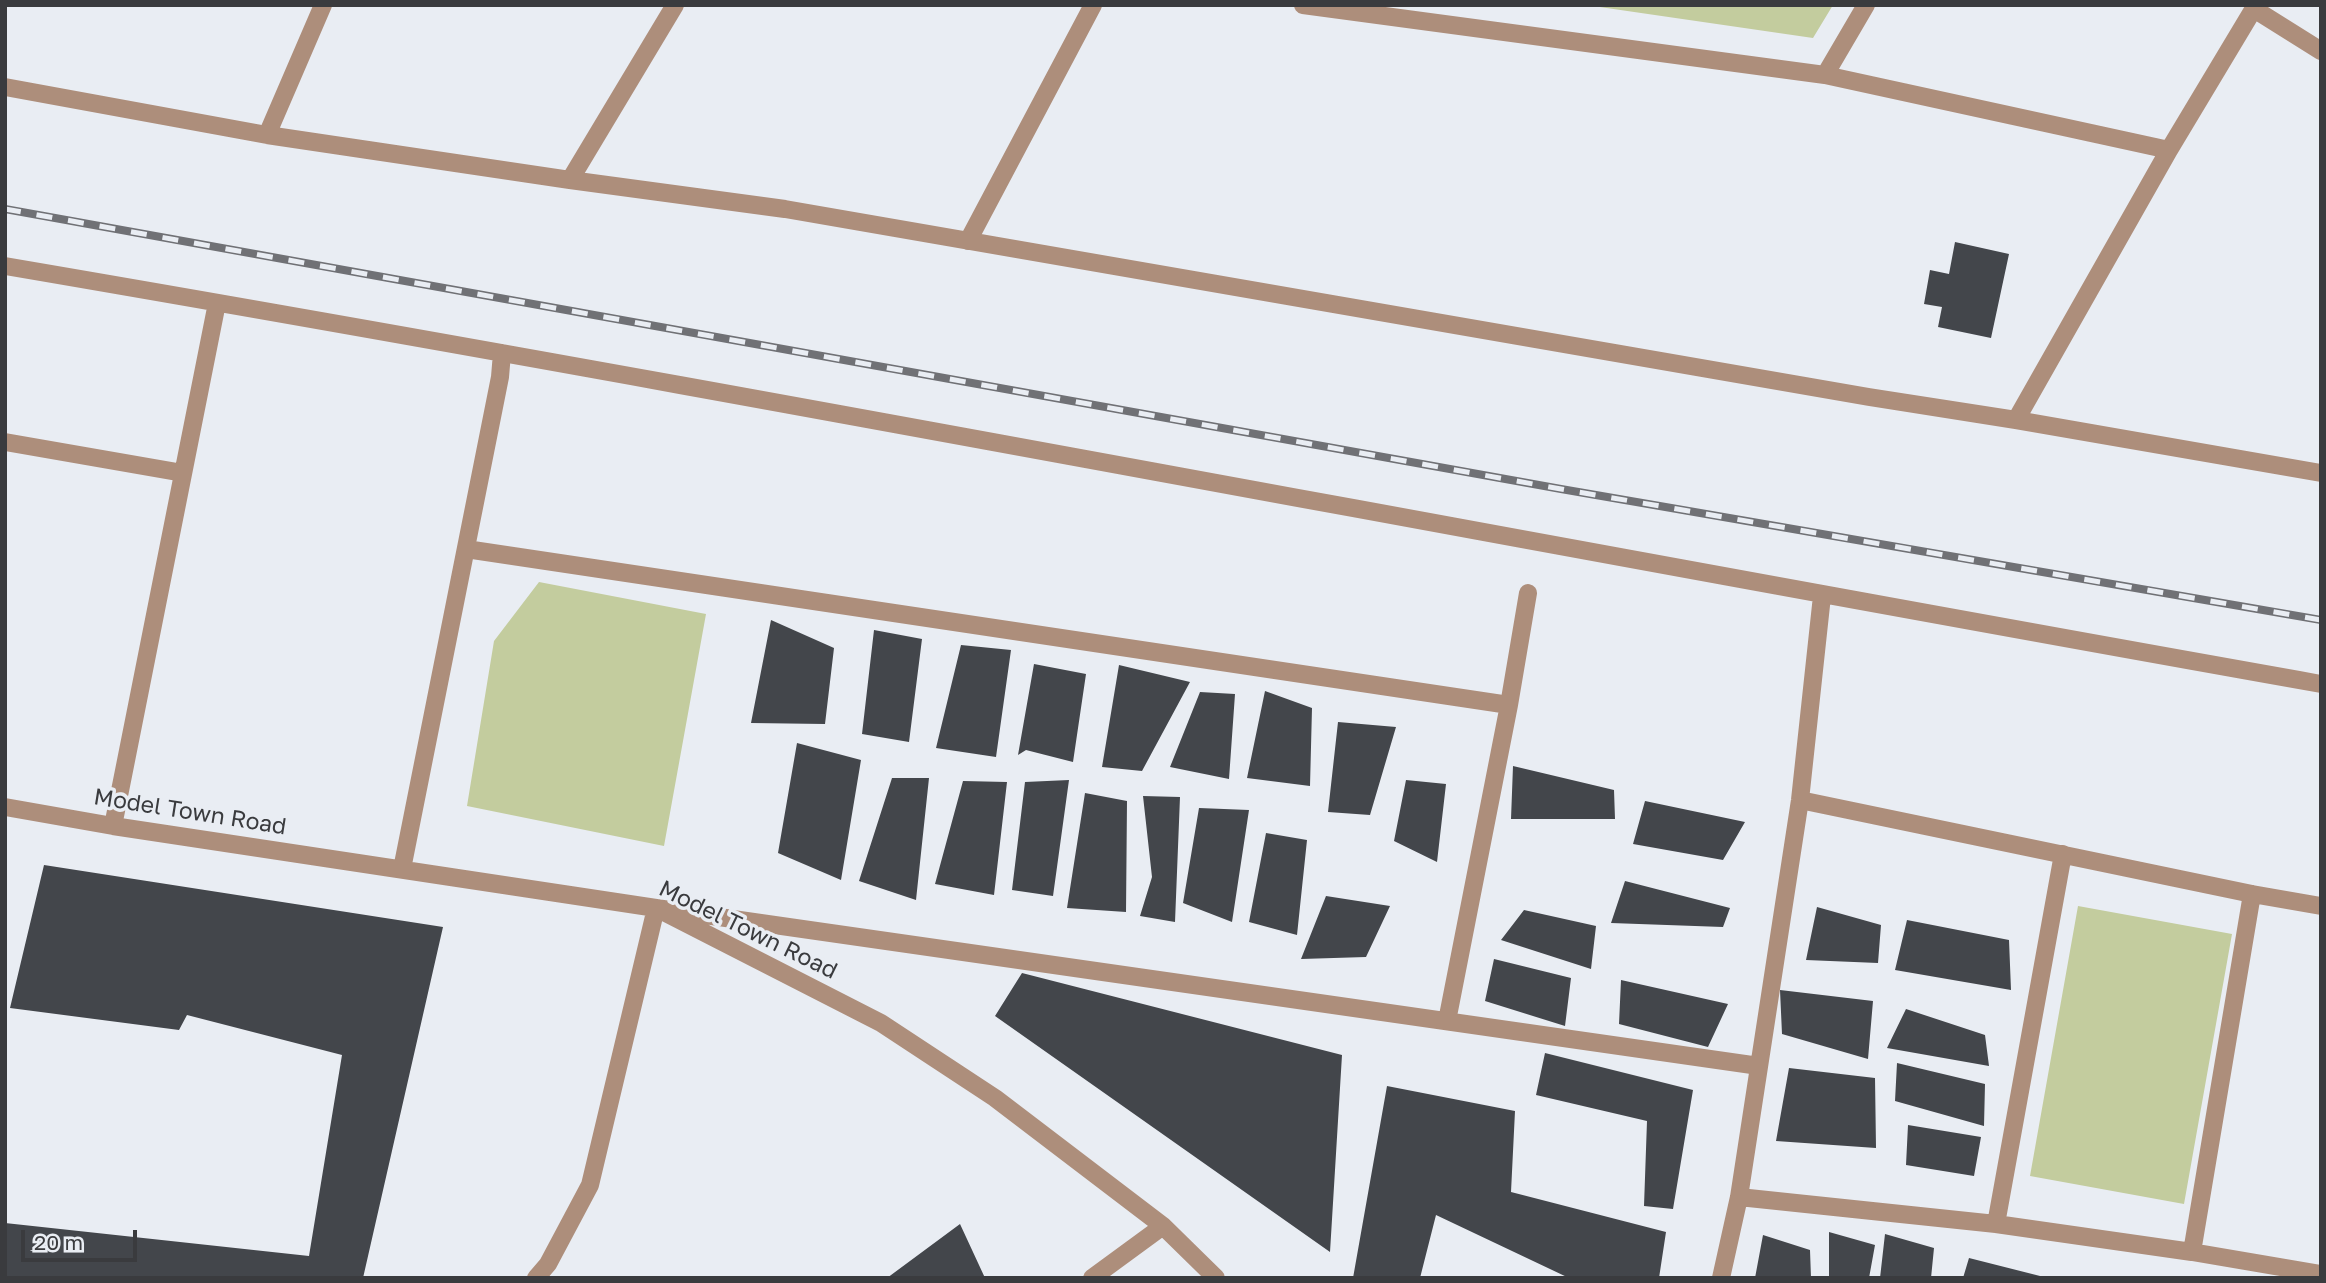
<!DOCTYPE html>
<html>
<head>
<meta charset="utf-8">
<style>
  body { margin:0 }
  #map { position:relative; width:2326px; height:1283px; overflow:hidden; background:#e9edf3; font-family:"Golos Text",sans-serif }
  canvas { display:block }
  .frame { position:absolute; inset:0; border:7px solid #3a3b3e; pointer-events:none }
  .scale { position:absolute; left:21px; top:1230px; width:116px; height:32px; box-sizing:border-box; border:4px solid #3a3b3e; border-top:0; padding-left:9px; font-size:21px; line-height:24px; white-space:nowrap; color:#3a3b3e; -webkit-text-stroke:5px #e9edf3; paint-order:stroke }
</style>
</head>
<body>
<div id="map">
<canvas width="2326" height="1283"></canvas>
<div class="frame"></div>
<div class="scale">20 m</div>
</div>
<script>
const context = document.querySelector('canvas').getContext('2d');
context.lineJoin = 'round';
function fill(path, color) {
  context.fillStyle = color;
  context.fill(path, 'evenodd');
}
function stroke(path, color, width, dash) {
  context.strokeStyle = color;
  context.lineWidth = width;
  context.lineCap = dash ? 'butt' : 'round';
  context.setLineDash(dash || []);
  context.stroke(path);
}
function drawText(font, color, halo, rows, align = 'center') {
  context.font = font + ' "Golos Text",sans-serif';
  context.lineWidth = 7;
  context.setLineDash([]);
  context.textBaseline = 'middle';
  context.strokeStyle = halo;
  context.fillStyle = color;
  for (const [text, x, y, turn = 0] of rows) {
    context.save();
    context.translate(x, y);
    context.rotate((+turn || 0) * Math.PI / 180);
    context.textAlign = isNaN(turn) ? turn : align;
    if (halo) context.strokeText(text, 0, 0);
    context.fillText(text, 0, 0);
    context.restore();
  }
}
fill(new Path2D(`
  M1586 5H1833L1813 38Z
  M539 582 706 614 664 846 467 806 494 641Z
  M2078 906 2232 934 2184 1204 2030 1176Z`), '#c3cc9e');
fill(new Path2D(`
  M1955 242 2009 254 1991 338 1938 327 1942 307 1924 304 1930 270 1949 274Z
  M771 620 834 648 825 724 751 723Z
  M874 630 922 639 909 742 862 734Z
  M961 645 1011 650 996 757 936 748Z
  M1034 664 1086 674 1073 762 1026 750 1018 755Z
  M1119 665 1190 682 1142 771 1102 767Z
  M1265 691 1312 708 1310 786 1247 778Z
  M1200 692 1235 694 1229 779 1170 767Z
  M1338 722 1396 727 1370 815 1328 812Z
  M797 743 861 760 841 880 778 853Z
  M1513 766 1614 790 1615 819H1511Z
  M892 778H929L916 900 859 881Z
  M1069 780 1053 896 1012 890 1025 782Z
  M1406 780 1446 784 1437 862 1394 841Z
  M963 781 1007 782 994 895 935 884Z
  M1085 793 1127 801 1126 912 1067 908Z
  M1143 796 1180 797 1175 922 1140 916 1152 877Z
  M1645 801 1745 822 1723 860 1633 844Z
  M1199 808 1249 810 1232 922 1183 903Z
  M1266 833 1307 840 1297 935 1249 922Z
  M44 865 443 927 363 1278H5V1223L309 1256 342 1055 187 1015 179 1030 10 1008Z
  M1625 881 1730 908 1723 927 1611 923Z
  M1326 896 1390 906 1366 957 1301 959Z
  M1817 907 1881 925 1878 963 1806 960Z
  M1524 910 1596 926 1591 969 1501 940Z
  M1907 920 2009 940 2011 990 1895 970Z
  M1494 959 1571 978 1565 1026 1485 1001Z
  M1022 973 1342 1055 1330 1252 995 1016Z
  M1621 980 1728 1004 1708 1047 1619 1024Z
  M1780 990 1873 1001 1868 1059 1782 1034Z
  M1906 1009 1985 1035 1989 1066 1887 1048Z
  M1545 1053 1693 1090 1673 1209 1644 1206 1647 1121 1536 1095Z
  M1897 1063 1985 1084 1984 1126 1895 1101Z
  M1789 1068 1875 1078 1876 1148 1776 1141Z
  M1387 1086 1515 1111 1511 1192 1666 1232 1659 1278H1569L1436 1215 1420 1278H1353Z
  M1908 1125 1981 1137 1974 1176 1906 1165Z
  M960 1224 985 1278H887Z
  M1829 1232 1875 1245 1869 1278H1829Z
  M1885 1234 1934 1248 1931 1278H1880Z
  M1763 1235 1810 1250 1811 1278H1755Z
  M1969 1258 2044 1277V1278H1963Z`), '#43464b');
stroke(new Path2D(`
  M1303 5 1825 75 2169 150
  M2254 9 2321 51
  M1825 75 1866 5
  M5 87 267 135 570 180 785 209 1869 397 2016 420 2321 473
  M267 135 323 5
  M570 180 675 5
  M968 241 1093 5
  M5 266C778 398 1548 547 2321 684
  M2016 420 2169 150 2256 5
  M5 442 183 473
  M466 549 1509 705
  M1800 800 2252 894 2321 906
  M5 807 113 826 656 908 881 1023 995 1098 1163 1226 1216 1278
  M113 826 217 303
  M402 869 500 377 502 353
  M1447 1021 1509 705 1528 593
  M1739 1197 1996 1224 2192 1252 2321 1274
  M1996 1224 2063 854
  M2192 1252 2252 894
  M536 1278 548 1264 590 1185 656 908 1759 1066
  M1092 1278 1163 1226
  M1721 1278 1739 1197 1800 800 1822 596`), '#ad8e7b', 18);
const rail = new Path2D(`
  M5 209 1561 489 2321 620`);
stroke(rail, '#707175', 8);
stroke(rail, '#e9edf3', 5, [16]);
drawText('23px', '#3a3b3e', '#e9edf3', [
  ["Model Town Road",190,812,9],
  ["Model Town Road",748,930,26]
]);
</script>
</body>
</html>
